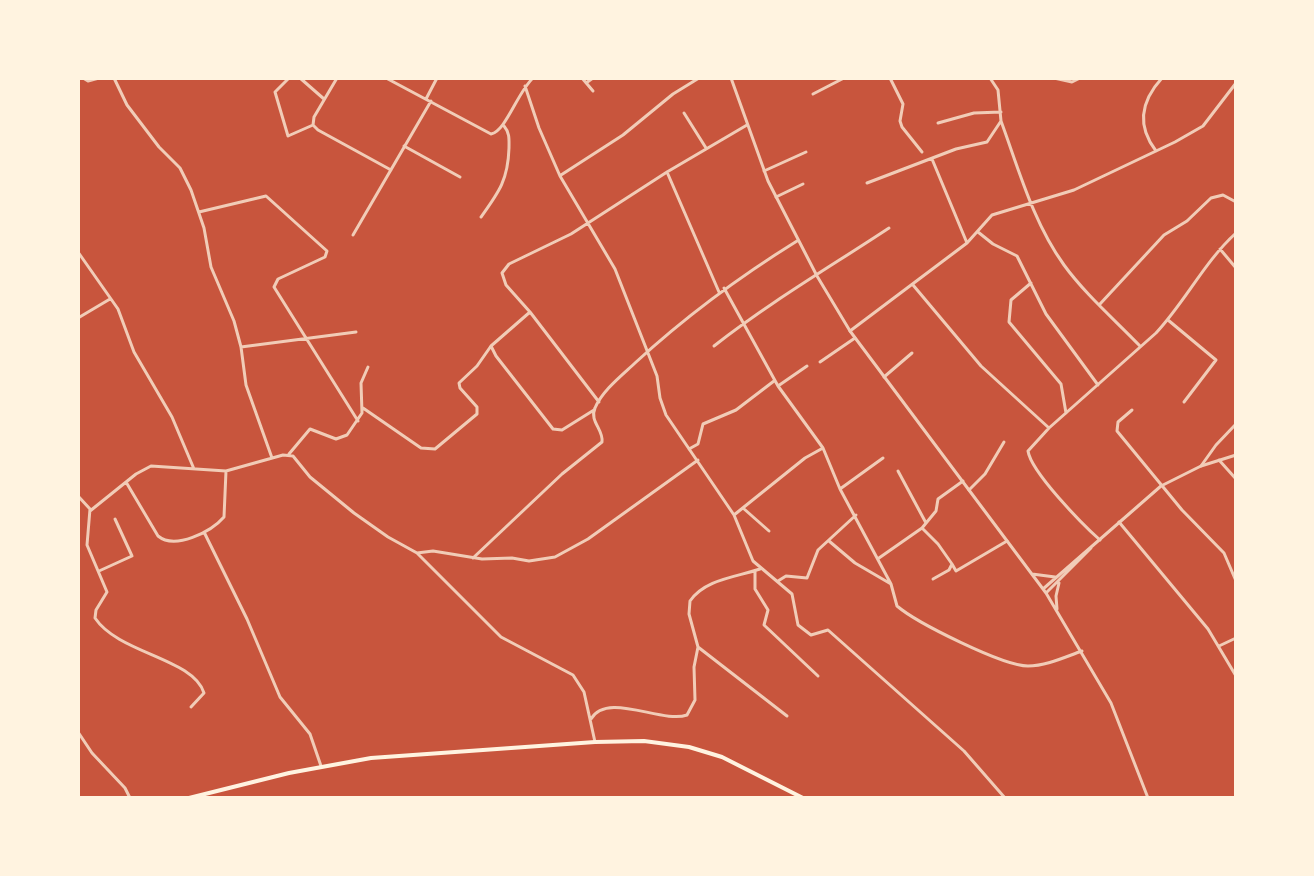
<!DOCTYPE html>
<html>
<head>
<meta charset="utf-8">
<style>
  body { margin:0 }
  #map { position:relative; width:1314px; height:876px; overflow:hidden; background:#c8553d; font-family:"Titillium Web",sans-serif }
  canvas { display:block }
  .frame { position:absolute; inset:0; border:80px solid #fff3e0; pointer-events:none }
</style>
</head>
<body>
<div id="map">
<canvas width="1314" height="876"></canvas>
<div class="frame"></div>
</div>
<script>
const context = document.querySelector('canvas').getContext('2d');
context.lineJoin = 'round';
function stroke(path, color, width, dash) {
  context.strokeStyle = color;
  context.lineWidth = width;
  context.lineCap = dash ? 'butt' : 'round';
  context.setLineDash(dash || []);
  context.stroke(path);
}
stroke(new Path2D(`
  M83 78 88 81 99 78
  M114 78 127 105 159 147 180 168 191 190 204 228 211 267 234 321 241 347 246 385 272 458
  M289 78 275 92 288 136 313 125
  M300 78 324 99
  M337 78 314 117 313 125 318 130 391 170
  M386 78 491 134C506 131 517 93 533 78
  M582 78 593 91
  M890 78 903 104 900 121 902 127 922 152
  M1054 78 1072 82 1080 78
  M586 83 593 78
  M525 86 539 128 560 176 615 269 657 376 660 398 666 415 734 515 753 561 792 594 798 625 811 635 828 630 964 751 1005 798
  M813 94 844 78
  M426 99 437 78
  M684 113 706 148
  M1001 121C1019 170 1033 222 1064 265 1085 294 1115 320 1140 346
  M938 123 974 113 1001 112
  M404 146 460 177
  M1156 151C1136 125 1141 101 1162 78
  M932 159 967 243
  M764 171 806 152
  M667 172 719 292
  M561 175 623 135 673 94 699 78
  M867 183 956 149 987 142 1001 121 998 90 990 78
  M776 197 803 184
  M199 212 266 196 327 251 325 257 278 279 274 287 358 421
  M481 217C499 192 508 180 509 148 509 140 510 133 504 126
  M978 232 993 244 1017 256 1046 314 1098 385
  M353 235 431 101
  M1220 249 1236 268
  M78 252 118 309 134 352 172 417 194 469
  M1031 283 1011 300 1009 322 1061 384 1066 413
  M913 285 981 366 1049 428
  M724 288 778 386 823 448 840 489 891 584 897 606C917 623 1003 666 1028 666 1046 666 1065 657 1082 651
  M1100 304 1164 235 1187 221 1211 198 1223 195 1236 202
  M530 312 491 346 496 356 553 429 562 430 594 410
  M78 318 110 299
  M1168 320 1216 360 1184 402
  M850 331 967 243 992 215 1074 190 1175 142 1203 126 1236 83
  M714 346C770 302 830 267 889 228
  M241 347 356 332
  M820 362 855 338
  M884 377 912 353
  M778 386 807 366
  M599 402 530 312 506 285 502 273 509 264 571 234 667 172 747 125
  M363 408 421 448 435 449 477 414V407L460 388 459 383 477 366 491 346
  M1132 410 1118 422 1117 431 1182 510 1224 553 1236 581
  M689 449 698 444 703 424 736 410 774 381
  M289 454 310 429 336 439 347 435 362 413 361 383 368 367
  M1219 460 1236 479
  M1201 466 1216 445 1236 424
  M898 471 926 523
  M126 482 158 536C175 550 211 532 224 517L226 471
  M840 489 883 458
  M969 490 985 474 1004 442
  M78 496 90 509 87 545 107 592 96 610 95 618C119 654 193 658 204 693L191 707
  M743 508 769 531
  M90 511 136 474 151 466 226 471 283 455 293 456 310 477 354 513 388 537 417 553 501 637 573 675 584 692 595 742
  M734 515 805 458 823 448
  M1119 522 1208 629 1236 676
  M922 528 938 544 952 564 949 570 933 579
  M204 532 247 619 280 697 310 734 321 766
  M1100 540C1083 525 1031 472 1028 451L1049 428 1156 333C1185 302 1205 261 1236 233
  M829 541 855 563 891 584
  M417 553 433 551 482 559 512 558 529 561 555 557 588 539 698 460
  M473 558 562 474 602 442C604 430 589 421 595 408 602 391 621 376 635 363 685 317 739 277 797 241
  M879 558 922 528 936 511 938 499 963 481
  M952 564 956 571 1007 541
  M99 571 132 556 115 519
  M755 571V589L768 610 764 625 818 676
  M778 581 786 576 807 578 818 550 856 515
  M1219 646 1236 638
  M698 647 787 716
  M591 719C607 691 662 724 687 715L695 700 694 667 698 647 689 614 690 601C705 579 737 577 760 569
  M78 732 92 753 125 788 130 798`), '#f1ccb7', 3);
stroke(new Path2D(`
  M731 78 768 181 817 276 850 331 1046 593 1111 703 1148 798
  M1032 574 1055 577
  M1043 589 1161 486 1201 466 1236 455
  M1046 593 1091 548
  M1057 609 1056 596 1059 583`), '#f1ccb7', 3);
stroke(new Path2D(`
  M189 798 289 773 371 758 595 742 644 741 689 747 722 757 803 798`), '#fff3e0', 4);
</script>
</body>
</html>
